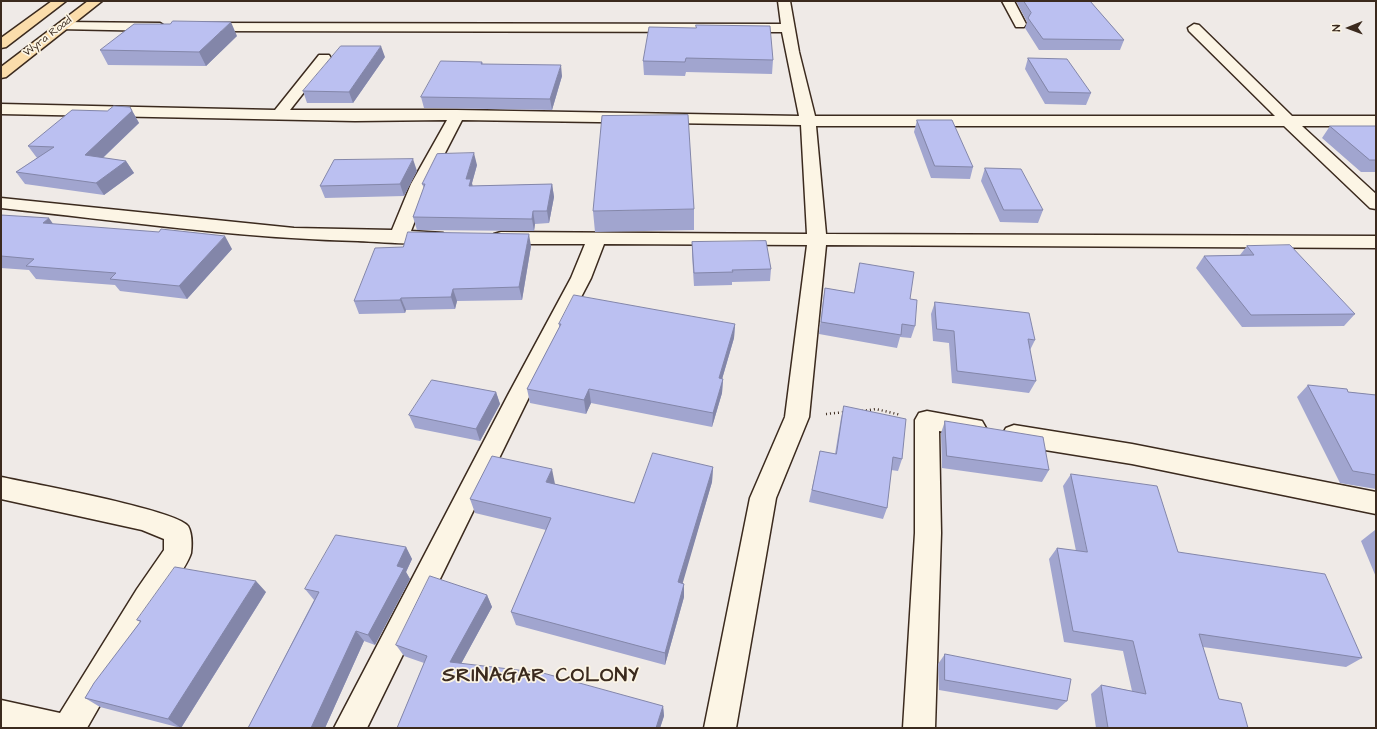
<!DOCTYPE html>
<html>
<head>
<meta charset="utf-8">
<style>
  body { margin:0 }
  #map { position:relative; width:1377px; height:729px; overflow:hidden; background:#efeae7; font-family:"Architects Daughter",sans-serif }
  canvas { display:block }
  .frame { position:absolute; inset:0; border:2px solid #3b2a1e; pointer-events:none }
  .north { position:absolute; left:1329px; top:8px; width:40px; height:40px; -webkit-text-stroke:3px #fcf5e5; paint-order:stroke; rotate:269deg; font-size:11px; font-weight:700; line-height:16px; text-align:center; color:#3b2a1e }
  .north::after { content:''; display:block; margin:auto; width:14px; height:18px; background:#3b2a1e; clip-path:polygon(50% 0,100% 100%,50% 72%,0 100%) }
</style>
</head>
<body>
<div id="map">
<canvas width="1377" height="729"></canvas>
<div class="frame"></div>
<div class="north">N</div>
</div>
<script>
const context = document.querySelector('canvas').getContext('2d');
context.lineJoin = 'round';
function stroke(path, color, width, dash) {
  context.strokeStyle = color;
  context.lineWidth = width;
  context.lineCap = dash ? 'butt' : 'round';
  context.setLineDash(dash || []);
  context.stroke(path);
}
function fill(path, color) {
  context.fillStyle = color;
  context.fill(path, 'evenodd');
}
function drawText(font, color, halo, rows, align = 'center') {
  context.font = font + ' "Architects Daughter",sans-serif';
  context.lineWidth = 3.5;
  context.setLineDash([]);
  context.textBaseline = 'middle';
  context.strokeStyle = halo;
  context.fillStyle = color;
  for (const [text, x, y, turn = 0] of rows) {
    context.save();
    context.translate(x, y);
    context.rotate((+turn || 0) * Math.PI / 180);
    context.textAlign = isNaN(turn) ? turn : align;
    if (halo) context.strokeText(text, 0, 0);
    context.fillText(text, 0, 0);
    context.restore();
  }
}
const minor = new Path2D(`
  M778 1H790L799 52 815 116H1275L1189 31 1188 28 1194 24 1199 25 1292 116H1376V126H1302L1376 194V209L1370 208 1284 126H816L826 234 1376 236V248L826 245 809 417 776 498 736 728H704L750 498 785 417 807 245 604 244 591 278 530 395 367 728H334L508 395 571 278 585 244H501L494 242 492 238 494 234 501 232 807 234 801 125 462 120 429 184 411 231 443 233 445 237 443 241C422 246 381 242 358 241 239 238 120 221 1 208V198L294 228 392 230 411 184 447 120 355 121 1 114V104L275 110 319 55H329L331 58 290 110H457L799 116 782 32 204 31 198 27 204 23 781 24Z
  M1002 1H1014L1026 24 1024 27H1016Z
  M63 22 160 23 166 27 160 31 58 29 57 26Z
  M927 411 982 421 986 428 982 435 974 437 939 431 941 533 935 728H903L915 533V420L919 413Z
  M1014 425 1132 444 1376 492V514L1132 464 1014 445 1006 442 1002 435 1006 428Z
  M1 477C29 483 177 510 188 526 192 533 192 545 191 553 187 567 166 593 157 607 133 647 110 688 87 728H1V700L60 713 137 589 164 550V539L142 530 1 499Z`);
const primary = new Path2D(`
  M52 1H66L6 47 1 48V38Z
  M88 1H102L6 77 1 78V67Z`);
stroke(minor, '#3b2a1e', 3);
stroke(primary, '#3b2a1e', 3);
stroke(new Path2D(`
  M862 411 876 409 901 415
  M826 414 845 412`), '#3b2a1e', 2.5, [1, 3]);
fill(minor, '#fcf5e5');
fill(primary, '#fbddab');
fill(new Path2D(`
  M1016 1H1090L1124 40 1120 50H1039L1025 28 1027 22Z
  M696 28 773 60 772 74 686 72 685 76 644 75 643 61Z
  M237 36 206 66 108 65 100 50Z
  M385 57 353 103H307L303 91Z
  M1028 58 1091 93 1086 105 1045 104 1025 69Z
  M482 62 483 64 562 76 552 110 424 108 421 97Z
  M130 107 139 123 103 158 126 161 134 173 104 195 25 184 16 172 37 158 28 146 107 111Z
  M917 120 973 167 970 179 931 178 914 132Z
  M1330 126H1376V172H1361L1322 138Z
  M477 165 472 183V186L552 184 554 197 549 223 535 224 534 231 417 230 413 217 424 188 422 184Z
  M985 168 1043 210 1038 223 1000 222 981 181Z
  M417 171 404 196 325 198 320 186Z
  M694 209V230L595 232 593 211Z
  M1 215 53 224 232 249 187 299 120 291 115 285 36 279 29 270 1 268Z
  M692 242 771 269 770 281 732 282V285L694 286 692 255Z
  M531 246 522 300 457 301 455 309 406 310 405 313 359 314 354 301Z
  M1247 246 1355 314 1344 326 1242 327 1196 268 1204 256 1240 255Z
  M860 263 910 299 915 326 911 338 900 337 897 348 819 334 823 300 825 288 854 293Z
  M935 302 1035 340 1030 350 1036 381 1029 393 952 383 949 343 933 341 931 314Z
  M559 324H735L734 338 722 379H723L722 393 712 427 591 403 586 414 530 403 527 389 559 328Z
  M1308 385 1348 392 1376 395V489L1340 483 1297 397Z
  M496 392 500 404 480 441 415 428 409 415Z
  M844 406 902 459 898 471 891 470 887 508 883 519 809 502 820 451 835 454 841 418Z
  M945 421 1049 470 1042 482 942 468 941 433Z
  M713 467 712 482 682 583 684 584V597L665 665 516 625 511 612 546 530 475 513 470 499 555 484 634 503Z
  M1071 474 1178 552 1362 658 1346 667 1203 647 1219 699 1248 728H1096L1091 694 1101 685 1132 691 1123 651 1064 642 1049 559 1057 548 1076 551 1063 486Z
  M1375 530H1376V577L1361 541Z
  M406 547 412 559 406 572 410 579 375 645 364 641 325 728H248L314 600 305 589Z
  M266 592 181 728 100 707 85 698 140 622 137 620Z
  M487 595 492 607 461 664 663 706 664 716 660 728H397L424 663 404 656 396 645Z
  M945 654 1067 701 1057 710 939 690 938 664Z`), '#a1a5cf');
fill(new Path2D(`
  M231 22 237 36 206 66 199 52Z
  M381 46 385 57 353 103 349 92Z
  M561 65 562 76 552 110 550 99Z
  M130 107 139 123 93 167 85 155Z
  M474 153 477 165 472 183 474 191 472 198 466 179Z
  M413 159 417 171 404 196 400 184Z
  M126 161 134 173 104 195 96 183Z
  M552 184 554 197 549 223 547 211Z
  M533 211 535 224 534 231 532 219Z
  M49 218 58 231 43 223Z
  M529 234 531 246 522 300 519 287Z
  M225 236 232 249 187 299 179 286Z
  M453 289 457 301 455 309 451 297Z
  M401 298 406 310 405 313 400 300Z
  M735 324 734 338 718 393 719 378Z
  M723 379 722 393 712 427 713 413Z
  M589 389 591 403 586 414 584 400Z
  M496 392 500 404 480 441 476 429Z
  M713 467 712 482 679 596 678 582Z
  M552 469 555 484 549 497 546 482Z
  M406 547 412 559 406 572 410 579 375 645 368 635 397 566Z
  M256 581 266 592 181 728 168 719Z
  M684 584V597L665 665V653Z
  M487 595 492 607 456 673 450 662Z
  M356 631 364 641 325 728H311Z
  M663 706 664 716 660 728H656Z`), '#8386a9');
const building = new Path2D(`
  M1024 1H1090L1124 40 1043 39 1028 18 1031 13Z
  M173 21 231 22 199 52 100 50 134 24H170Z
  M696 25 770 26 773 60 686 58 685 62 643 61 649 27 696 28Z
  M341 46H381L349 92 303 91Z
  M1028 58 1067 59 1091 93 1049 92Z
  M441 61 482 62 481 64 561 65 550 99 421 97Z
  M114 106 130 107 132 111 85 155 126 161 96 183 16 172 54 147 28 146 72 110 107 111Z
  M688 115 694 209 593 211 602 116Z
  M917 120H952L973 167 935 166Z
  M1330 126H1376V160H1370Z
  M474 153 466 179H471L469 186 552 184 547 211H533L532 219 413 217 425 184H422L437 154Z
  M413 159 400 184 320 186 334 160Z
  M985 168 1021 169 1043 210H1004Z
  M1 215 49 218 43 223 159 232 161 229 225 236 179 286 110 279 116 273 26 266 34 259 1 256Z
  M408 232 529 234 519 287 453 289 451 297 401 298 400 300 354 301 375 248 403 247Z
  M766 241 771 269 732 270 733 272 694 273 692 242Z
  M1290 245 1355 314 1251 315 1204 256 1254 255 1247 246Z
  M860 263 914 272 910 299 917 300 915 326 902 324 901 335 821 322 825 288 854 293Z
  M574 295 735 324 719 378 723 379 713 413 589 389 584 400 527 389 561 324H559Z
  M935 302 1029 313 1035 340 1028 339 1036 381 957 371 954 331 937 329Z
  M432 380 496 392 476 429 409 415Z
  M1308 385 1347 389 1348 392 1376 395V475L1353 471Z
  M844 406 906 419 902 459 893 457 887 508 812 490 820 451 836 454Z
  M945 421 1043 437 1049 470 947 456Z
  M653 453 713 467 678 582 684 584 665 653 511 612 551 518 470 499 492 456 552 469 546 482 634 503Z
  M1071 474 1157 486 1178 552 1325 574 1362 658 1199 634 1219 699 1241 703 1248 728H1108L1101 685 1146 694 1133 641 1073 631 1057 548 1087 552Z
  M336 535 406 547 397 566 404 568 368 635 356 631 311 728H248L319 592 305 589Z
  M175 567 256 581 168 719 85 698 94 683 141 621 137 620Z
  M430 576 487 595 450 662 543 673 663 706 656 728H397L427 656 396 645Z
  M945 654 1071 679 1067 701 945 680Z`);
fill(building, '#bbc0f1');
stroke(building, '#8386a9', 1);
drawText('11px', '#3b2a1e', '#fcf5e5', [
  ["Wyra Road",48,37,-38]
]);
context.letterSpacing = '1px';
drawText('bold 20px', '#3b2a1e', '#fcf5e5', [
  ["SRINAGAR COLONY",541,677]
]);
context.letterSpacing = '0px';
</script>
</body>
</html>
